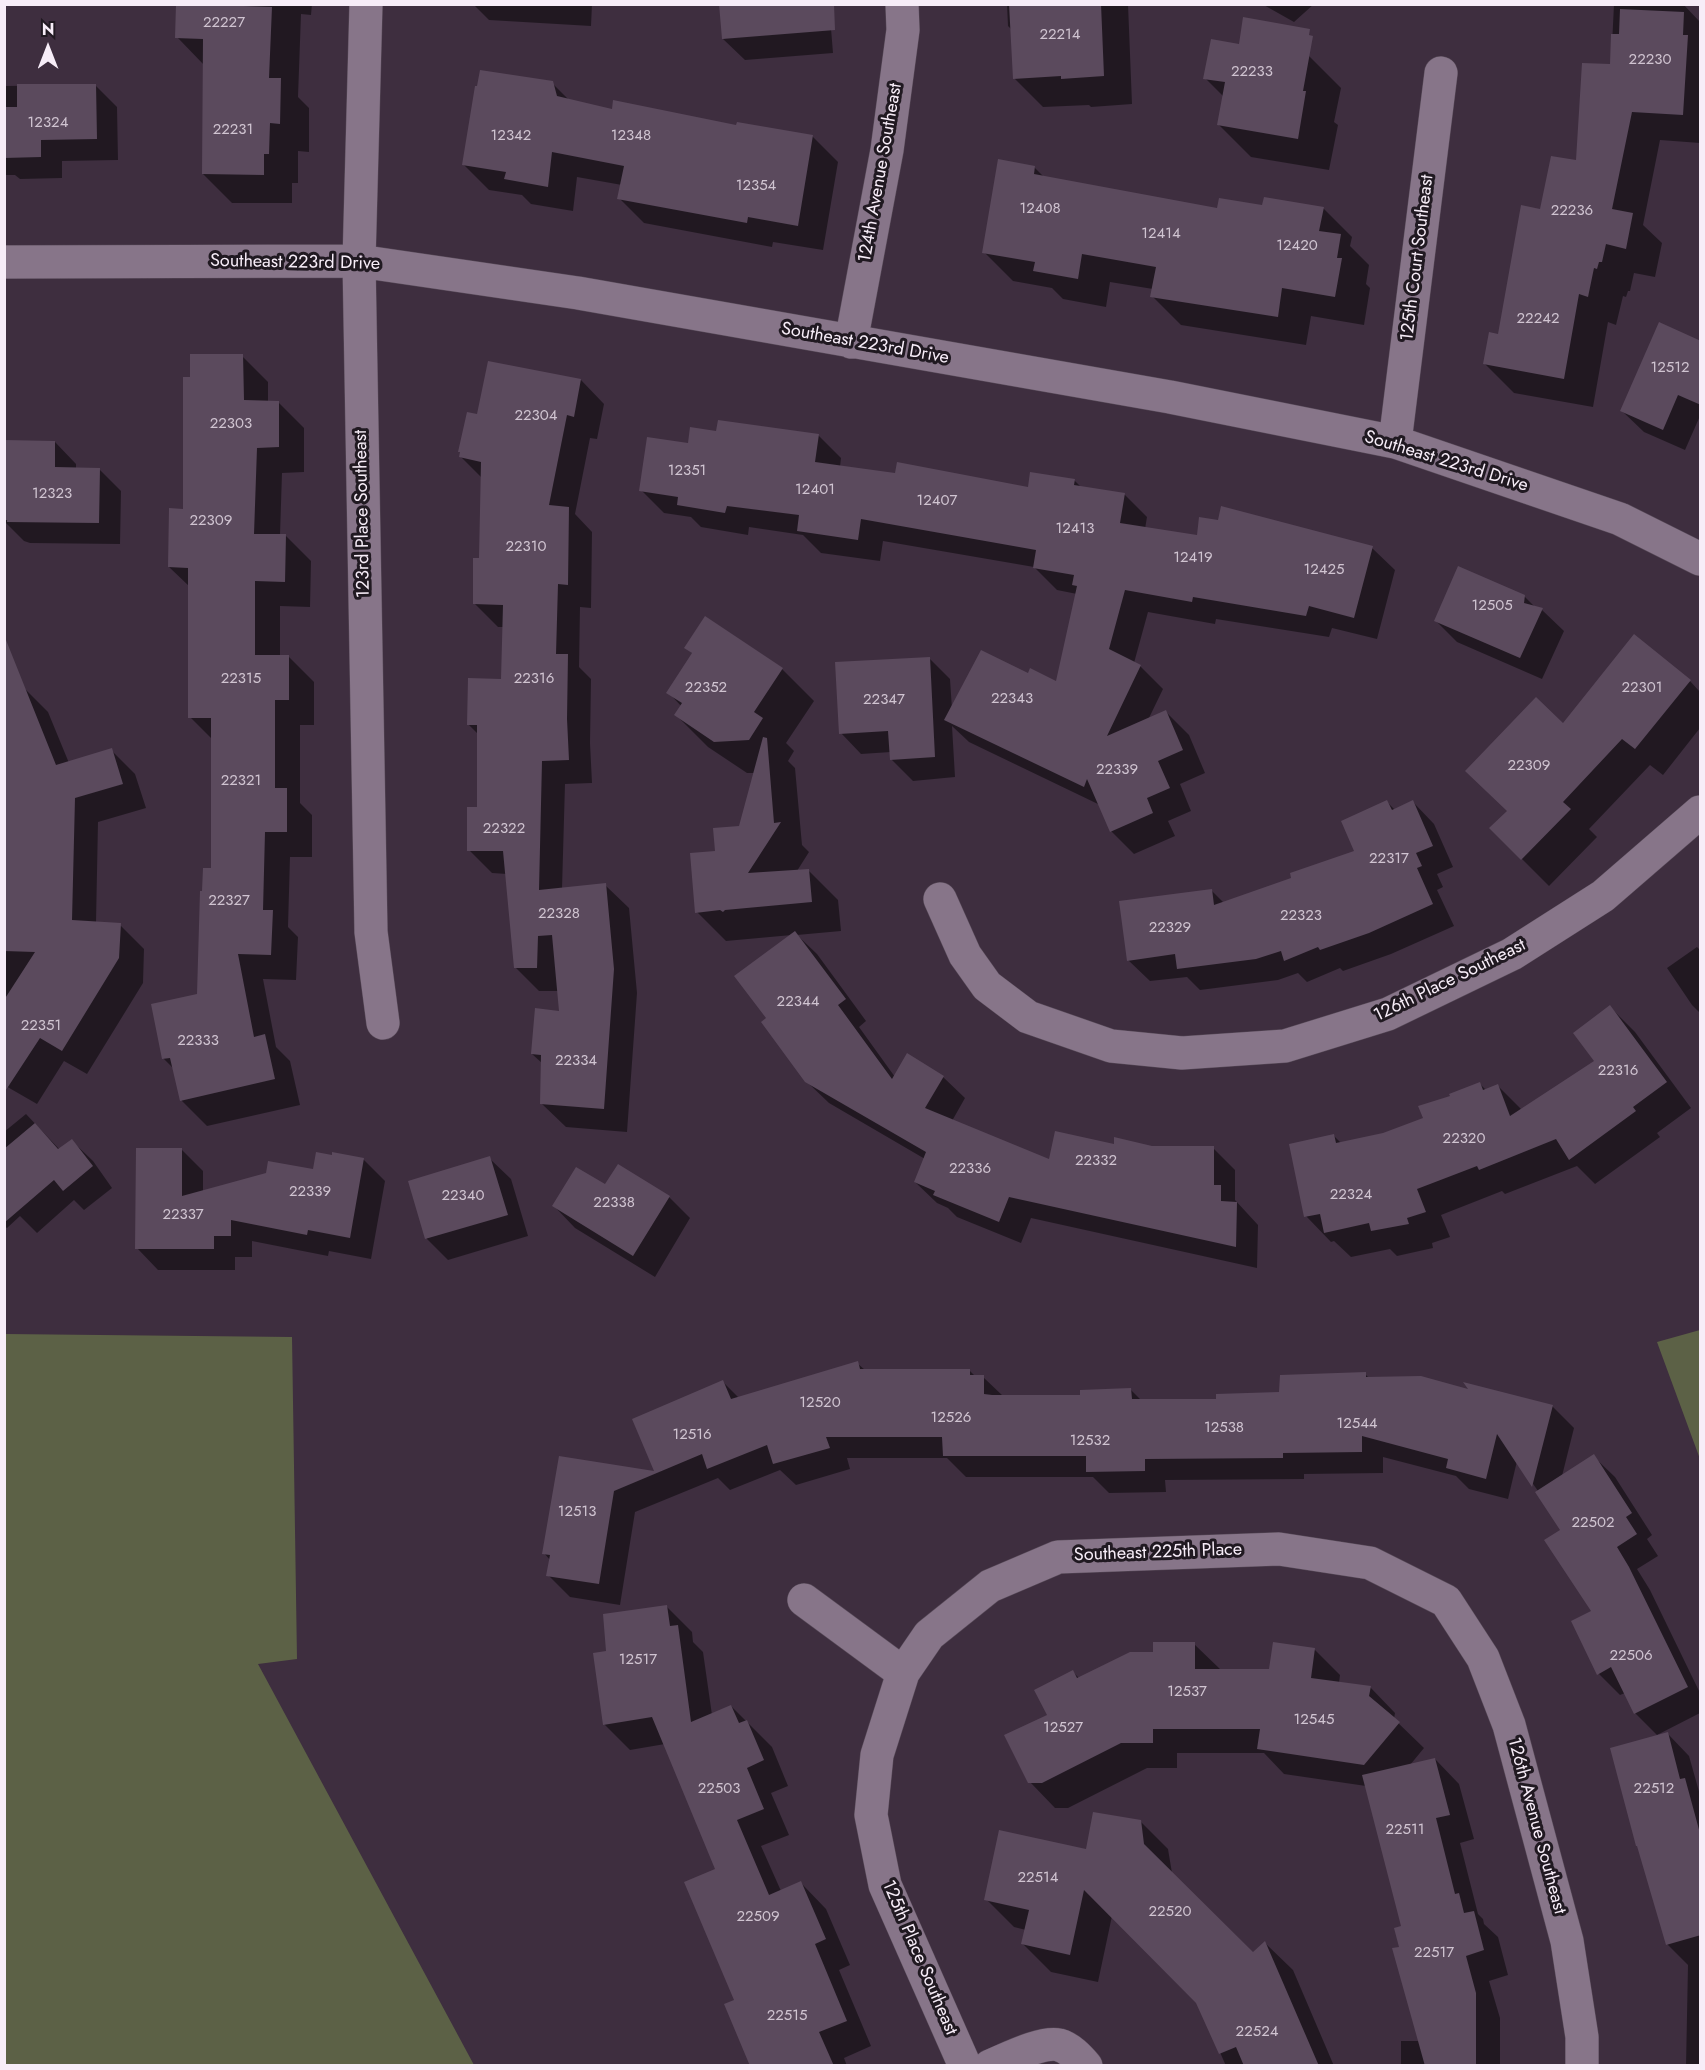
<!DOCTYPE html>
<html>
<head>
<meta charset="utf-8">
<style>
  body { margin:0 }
  #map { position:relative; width:1705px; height:2070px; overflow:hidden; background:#3e2e3f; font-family:Jost,sans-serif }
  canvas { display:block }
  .frame { position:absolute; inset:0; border:6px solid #f7edf8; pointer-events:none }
  .north { position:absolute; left:18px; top:18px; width:60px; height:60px; -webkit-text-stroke:4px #201921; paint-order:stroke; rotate:0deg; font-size:16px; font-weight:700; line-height:24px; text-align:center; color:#f7edf8 }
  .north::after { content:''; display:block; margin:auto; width:21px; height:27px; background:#f7edf8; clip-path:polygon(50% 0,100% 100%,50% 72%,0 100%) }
</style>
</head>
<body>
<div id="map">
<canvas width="1705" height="2070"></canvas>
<div class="frame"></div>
<div class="north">N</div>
</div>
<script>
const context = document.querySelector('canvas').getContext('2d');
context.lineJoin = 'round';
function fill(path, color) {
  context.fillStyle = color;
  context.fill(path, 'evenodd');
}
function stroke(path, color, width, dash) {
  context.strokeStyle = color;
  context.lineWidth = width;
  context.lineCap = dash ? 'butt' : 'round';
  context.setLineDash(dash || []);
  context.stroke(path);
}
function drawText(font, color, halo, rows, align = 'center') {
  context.font = font + ' Jost,sans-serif';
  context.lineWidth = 6;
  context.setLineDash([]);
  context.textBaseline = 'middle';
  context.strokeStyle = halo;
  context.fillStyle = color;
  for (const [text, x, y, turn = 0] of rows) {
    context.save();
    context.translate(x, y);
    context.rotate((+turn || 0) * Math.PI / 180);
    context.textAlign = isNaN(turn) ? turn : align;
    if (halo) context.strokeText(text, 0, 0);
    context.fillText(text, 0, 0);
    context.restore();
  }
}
fill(new Path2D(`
  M1700 1330V1459L1657 1342Z
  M5 1334 292 1337 297 1659 258 1664 474 2065H5Z`), '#5c6146');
fill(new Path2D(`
  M178 4H312L311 15 301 14 298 97 309 108V152L298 151V183H292V203H232L203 174 204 65 177 37Z
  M473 4H592L591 26 489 20Z
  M829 4 833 53 745 60 723 39Z
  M1007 4H1128L1132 104 1091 107 1089 105 1043 107 1014 78 1012 30 1008 26Z
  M1262 4H1314L1294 22Z
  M1614 4H1683L1700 22V143L1660 140 1643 225 1662 243 1655 277 1634 273 1630 291H1628L1626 297 1623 296 1616 325 1608 322 1593 407 1514 393 1485 364 1500 335 1541 211 1577 162 1611 66Z
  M1309 56 1341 88 1334 122 1338 125 1329 170 1251 157 1219 125 1224 97 1205 78Z
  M552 83 570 101 613 110 812 136 838 162 823 250 773 242 772 247 644 223 619 198 622 185 577 177 573 211 531 204 522 195 489 190 464 165Z
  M95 85 117 107 118 160 62 161V178L20 179 15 175H4V86Z
  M1034 167 1044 177 1218 210 1263 207 1323 208 1352 237 1350 246 1369 265 1366 284 1370 288 1364 325 1311 316 1306 345 1181 325 1152 296 1153 289 1110 282 1106 307 1063 299 1052 288 1013 281 984 252Z
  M1700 340V416L1685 450 1644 432 1622 411Z
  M242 356 268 382V402H278L304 428V472L282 473 280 535H285L311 561 310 607 280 606V657H289L314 682V725H300V803L312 815V857H290L288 927 298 937 296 980 263 979 276 1047 290 1061 300 1105 207 1126 182 1101 174 1069 163 1058 198 995 203 893 213 869V740L190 717V587L169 567 184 510 192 378Z
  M581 380 604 404 597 439 590 438 575 514 592 532 591 608 580 607 579 667 591 679 590 743 592 783 565 784 562 889 605 885 629 908 637 993 627 1132 566 1127 542 1104 543 1064 532 1054 561 1012 559 991H539L516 968 507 874 492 873 469 850 478 808V734L468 724 503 681 504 627H498L474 603 480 560 482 478 461 457 479 416Z
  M717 433 818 435 841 458 840 467 896 474 1029 488 1074 480 1081 487 1125 495 1147 517 1145 529 1198 537 1372 548 1395 570 1377 639 1332 628 1329 637 1216 619 1215 624 1148 612 1134 663 1140 666 1163 689 1148 720 1166 712 1189 735 1205 773 1180 784 1191 811 1168 821 1175 836 1134 854 1111 831 1100 805 969 742 952 726 955 777 913 781 892 760 891 752 861 754 841 733 929 658 950 679 952 709 1029 675 1057 683 1077 594 1057 590 1034 567 883 541 880 561 821 553 803 535 749 527 748 535 701 527 691 517 664 513 641 490 689 445Z
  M4 442H55L76 464V469L100 470 121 491 120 544 30 543 24 541 4 521Z
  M1525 597 1536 608 1542 610 1564 631 1542 679 1457 642 1436 621Z
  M705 618 782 669 814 701 786 743 794 751 788 761 795 768 802 845 809 852 797 871H809L838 900 841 931 797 935 817 954 866 1021 859 1027 895 1077H943L965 1098 952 1121 1050 1161 1116 1145 1213 1148 1235 1170V1200L1258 1225 1257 1268 1031 1218 1021 1243 957 1217 948 1208 937 1203 915 1182 925 1159 829 1103 806 1081 768 1019 792 935 726 941 697 912 717 852 740 827 755 773H747L708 747 676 715 682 707 668 692 693 654 686 647Z
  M1690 681 1700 692V728L1663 775 1650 765 1589 829 1597 837 1549 886 1491 828 1508 811 1563 725Z
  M24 688 48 712 69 763 111 750 135 774 146 808 98 822 96 923 120 925 144 949 143 983 87 1074 64 1061 37 1104 4 1085V696Z
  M1387 802 1395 810 1413 802 1434 824 1453 867 1437 874 1443 887 1437 890 1454 926 1391 954 1343 971 1340 968 1307 982 1298 973 1278 980 1200 990 1187 977 1150 981 1128 960 1212 891 1224 903 1292 879 1356 852Z
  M1697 947 1700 950V1013L1692 1005 1667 968Z
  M1610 1007 1635 1032 1691 1108 1657 1133 1660 1137 1595 1184 1577 1166 1505 1194 1502 1191 1441 1215 1450 1237 1432 1243 1433 1248 1397 1256 1390 1249 1351 1257 1334 1241 1331 1242 1306 1216 1334 1136 1342 1144 1383 1135 1425 1119 1452 1097 1480 1084 1486 1090 1498 1086 1522 1110 1596 1061Z
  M26 1114 60 1150 72 1141 93 1161 112 1188 84 1210 74 1200 37 1233 20 1216 7 1228 4 1226V1132Z
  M181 1149 203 1171V1192L314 1171 333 1157 334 1154 364 1160 385 1181 371 1259 329 1251 328 1256 252 1241V1257H235V1270H158L137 1248Z
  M489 1158 511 1179 528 1236 448 1260 427 1239 410 1182Z
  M606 1186 669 1197 690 1218 655 1277 575 1228 554 1206Z
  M857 1363 865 1370H969L976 1377H983L1003 1396 1081 1397 1131 1390 1141 1400H1218L1280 1393 1365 1374 1370 1379 1471 1392 1552 1406 1574 1428 1562 1476 1593 1456 1615 1477 1652 1535 1647 1539 1658 1556 1637 1569 1650 1590 1700 1693V1713L1657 1735 1635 1713 1625 1693 1620 1695 1599 1674 1593 1612 1562 1530 1538 1491 1517 1461 1508 1499 1469 1489 1456 1476 1383 1457V1473L1304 1474V1479L1165 1480 1166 1492 1109 1493 1093 1477H966L947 1458H847L850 1469 796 1485 780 1470 730 1490 718 1478 635 1512 620 1605 570 1597 548 1575 550 1560 544 1553 560 1458 656 1473 723 1382 739 1398Z
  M666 1606 692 1632 693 1642 703 1652 712 1715 731 1706 772 1747 788 1786 771 1793 789 1835 761 1846 781 1891 801 1883 826 1909 850 1965 839 1970 871 2046 844 2058 847 2066H751L736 2001 717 1869 665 1744 630 1750 604 1724 608 1653Z
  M1194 1644 1220 1669 1270 1670 1315 1650 1340 1675 1339 1683 1370 1687 1395 1713 1394 1719 1424 1748 1410 1765 1435 1759 1459 1784 1474 1839 1460 1843 1478 1914 1483 1919 1484 1924 1498 1937 1508 1975 1489 1981 1500 2018V2066H1401V2041H1420L1401 1948 1403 1927 1366 1786 1284 1774 1264 1753H1177V1768H1147L1068 1808H1055L1030 1782 1049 1715 1073 1672 1080 1679 1154 1653Z
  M1668 1734 1689 1756 1700 1795V2066H1686L1688 1965 1667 1944Z
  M1140 1821 1168 1849 1172 1873 1253 1954 1265 1943 1293 1970 1334 2066H1226L1198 2002 1112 1916 1098 1982 1051 1972 1023 1944 1026 1930 1014 1927 986 1899 1087 1851Z`), '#0007');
fill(new Path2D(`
  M176 4H245L244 6 272 7 269 78H281L280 124 270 123 269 154H264V175L202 174 203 39 175 38Z
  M719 4H834L835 30 722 39Z
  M1009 4H1101L1104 76 1061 79V76L1013 79Z
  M1620 9 1684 12 1683 35H1688L1683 115 1632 112 1612 209 1633 213 1626 249 1606 244 1602 262H1599L1597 269 1594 268 1588 297 1579 294 1564 379 1483 364 1489 332 1498 334 1521 205 1540 209 1551 156 1576 160 1582 63 1610 64 1611 34H1619Z
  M1243 17 1310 29 1309 35 1313 36 1303 91H1306L1298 139 1217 125 1225 82 1203 79 1211 39 1239 44Z
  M480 70 553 81 557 96 612 109 613 100 736 125 737 122 813 135 798 226 748 217 747 223 617 199 624 166 552 152 548 187 504 179 506 172 462 165 475 86H477Z
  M17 84H96L97 139 41 140V157L4 158V107H17Z
  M998 159 1035 166 1034 174 1217 208 1219 198 1262 205 1264 197 1324 207 1319 231 1341 234 1337 258H1342L1335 297 1282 288 1278 317 1150 297 1156 267 1082 254 1078 279 1033 271 1035 262 982 253Z
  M1659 322 1701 341V405L1678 395 1663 430 1620 411Z
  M190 354H243L244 400 279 401V447L257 448 254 534H286L285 582 255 581V655H289V700H275V788H287V832H265L263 910H273L271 955 238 954 254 1037 265 1034 275 1079 180 1101 170 1058 162 1059 151 1004 197 994 200 891H202L203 868H211V718H188V568L168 567 169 508 183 509V377H190Z
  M488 361 581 379 574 417 567 415 549 505 569 507 568 585 558 584 556 654H568L567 719 569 760 542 761 539 890 606 883 614 969 604 1109 540 1104 541 1055 531 1054 535 1008 559 1011 552 935 538 936 537 968H514L503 851H467V807H477V725H467L468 678 501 679 503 605 473 604V558H479L481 462 459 457 460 452H458L467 412 477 414Z
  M718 420 819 434 815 462 895 473 897 462 1028 487 1030 472 1075 479 1074 485 1125 493 1120 523 1197 535 1199 517 1218 520 1221 506 1373 546 1354 618 1309 606 1306 616 1193 597 1192 602 1125 590 1109 649 1141 665 1107 736 1166 710 1183 750 1158 761 1170 788 1147 798 1153 813 1110 832 1087 779 1084 787 944 720 981 650 1028 673 1030 668 1056 681 1077 586 1072 585 1074 575 1033 568 1036 550 861 519 858 540 797 531 799 515 727 506 725 513 677 505 678 497 639 491 647 437 688 443 690 427 716 431Z
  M4 440 55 441V467L100 468 99 523 7 522V520H4Z
  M1458 566 1525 595 1524 603 1543 608 1520 658 1434 621Z
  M705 616 783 668 754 712 763 718 749 740 714 742 674 715 682 703 666 693 692 653 684 648Z
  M1634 634 1691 680 1635 749 1622 739 1563 802 1571 809 1521 860 1489 828 1507 811 1465 771 1536 697 1563 723Z
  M4 640H6L56 765 112 748 123 784 75 798 72 920 121 923 119 958 62 1051 40 1038 4 1093V1000L35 952 4 951Z
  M930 657 935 757 890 760 888 731 839 734 835 662Z
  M763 737 767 738 774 823 781 822 748 873 809 869 812 902 725 910 723 912 720 910 695 913 690 853 715 851 713 828 739 826Z
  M1387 800 1392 810 1413 800 1433 846 1416 853 1422 866 1417 868 1433 904 1369 933 1320 950 1318 947 1284 961 1281 951 1256 959 1177 969 1175 954 1127 961 1119 901 1212 889 1214 905 1291 878 1290 873 1354 851 1341 821Z
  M795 931 846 999 838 1005 892 1079 907 1053 944 1076 925 1108 1049 1159 1055 1131 1114 1144V1137L1152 1146H1214V1185H1221V1201L1237 1202 1236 1247 1009 1197 999 1222 933 1195 935 1191 914 1182 926 1152 805 1082 761 1022 766 1018 734 976Z
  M1610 1005 1667 1082 1633 1107 1636 1111 1569 1160 1556 1139 1479 1170 1477 1166 1417 1189 1426 1212 1407 1218 1409 1224 1371 1231 1369 1223 1324 1233 1320 1214 1304 1217 1289 1144 1334 1134 1336 1143 1383 1133 1423 1118 1418 1106 1450 1096 1449 1094 1480 1082 1483 1090 1498 1084 1510 1116 1594 1061 1573 1033Z
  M35 1123 58 1149 72 1139 93 1166 63 1191 54 1180 4 1223V1149Z
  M136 1148H182V1196L266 1173 268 1161 313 1169 316 1152 332 1155V1152L364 1158 350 1238 308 1230 307 1235 231 1220V1236H214V1249H135Z
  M490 1156 508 1215 425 1239 408 1181Z
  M618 1164 670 1196 633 1256 552 1206 576 1167 605 1184Z
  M858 1361 860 1369H970V1375H984V1394L992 1395H1080V1390L1131 1388 1132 1399H1216V1394L1279 1392 1280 1375 1366 1372V1377L1421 1376 1468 1389 1463 1382 1553 1405 1532 1487 1497 1434 1486 1479 1446 1468 1448 1459 1362 1436V1452L1283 1453V1458L1145 1459V1471L1086 1472V1456H943L942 1437H826L830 1448 773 1464 767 1445 707 1469 702 1454 614 1491 599 1584 546 1576 550 1555 542 1554 559 1456 654 1471 632 1419 723 1380 731 1399Z
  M1594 1454 1632 1513 1626 1517 1637 1534 1617 1547 1629 1567 1688 1687 1634 1714 1611 1667 1597 1675 1571 1621 1591 1611 1544 1540 1560 1530 1535 1492Z
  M667 1605 670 1626 678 1625 691 1722 731 1705 739 1723 747 1720 764 1760 747 1768 764 1809 737 1820 769 1895 801 1881 826 1939 815 1944 847 2021 819 2032 834 2066H750L724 2004 734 2000 684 1882 715 1869 652 1717 603 1725 593 1653 606 1651 603 1614Z
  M1153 1642H1195V1669H1269L1273 1642 1315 1648 1311 1678 1371 1686 1369 1696 1400 1722 1364 1765 1257 1749 1260 1729H1153V1743H1121L1042 1783H1028L1004 1735 1047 1715 1034 1690 1073 1670 1077 1678 1130 1652H1153Z
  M1668 1732 1680 1779 1685 1778 1701 1837V1935L1666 1945 1637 1846H1636L1610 1748Z
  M1435 1758 1450 1815 1436 1818 1455 1894 1459 1893 1464 1913 1474 1911 1484 1950 1466 1956 1476 1993V2066H1425L1392 1948 1399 1947 1394 1928 1401 1926 1362 1775Z
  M1093 1812 1141 1820 1144 1844 1253 1952 1265 1941 1319 2066H1244L1236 2047 1219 2054 1196 2003 1084 1890 1070 1955 1021 1944 1029 1910 984 1900 999 1830 1086 1849Z`), '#5b4a5d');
const minor = new Path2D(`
  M366 4 359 261 371 932 383 1023
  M4 262 359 261 578 293 1170 397 1395 442 1620 519 1700 559
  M851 342 887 150 903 30 902 4
  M1395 442 1441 73
  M940 899 965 955 987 986 1028 1017 1111 1046 1182 1053 1285 1046 1388 1014 1512 954 1603 896 1700 812
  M804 1600 903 1673
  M965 2066 885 1885 871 1815 877 1755 903 1673 929 1635 990 1586 1058 1557 1279 1549 1370 1563 1446 1601 1483 1658 1509 1725 1567 1941 1582 2037V2066
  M990 2066C1007 2059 1042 2041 1059 2045 1070 2048 1079 2058 1086 2066`);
stroke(minor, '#574a58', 34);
stroke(minor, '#877589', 33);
drawText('15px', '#d0c4d1', null, [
  ["22227",224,23],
  ["22214",1060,35],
  ["22230",1650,60],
  ["22233",1252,72],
  ["12324",48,123],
  ["22231",233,130],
  ["12342",511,136],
  ["12348",631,136],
  ["12354",756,186],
  ["12408",1040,209],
  ["22236",1572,211],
  ["12414",1161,234],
  ["12420",1297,246],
  ["22242",1538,319],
  ["12512",1670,368],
  ["22304",536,416],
  ["22303",231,424],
  ["12351",687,471],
  ["12401",815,490],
  ["12323",52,494],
  ["12407",937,501],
  ["22309",211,521],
  ["12413",1075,529],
  ["22310",526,547],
  ["12419",1193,558],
  ["12425",1324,570],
  ["12505",1492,606],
  ["22315",241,679],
  ["22316",534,679],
  ["22352",706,688],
  ["22301",1642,688],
  ["22343",1012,699],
  ["22347",884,700],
  ["22309",1529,766],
  ["22339",1117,770],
  ["22321",241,781],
  ["22322",504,829],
  ["22317",1389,859],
  ["22327",229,901],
  ["22328",559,914],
  ["22323",1301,916],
  ["22329",1170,928],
  ["22344",798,1002],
  ["22351",41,1026],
  ["22333",198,1041],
  ["22334",576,1061],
  ["22316",1618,1071],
  ["22320",1464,1139],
  ["22332",1096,1161],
  ["22336",970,1169],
  ["22339",310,1192],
  ["22324",1351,1195],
  ["22340",463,1196],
  ["22338",614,1203],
  ["22337",183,1215],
  ["12520",820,1403],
  ["12526",951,1418],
  ["12544",1357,1424],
  ["12538",1224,1428],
  ["12516",692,1435],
  ["12532",1090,1441],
  ["12513",577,1512],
  ["22502",1593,1523],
  ["22506",1631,1656],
  ["12517",638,1660],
  ["12537",1187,1692],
  ["12545",1314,1720],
  ["12527",1063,1728],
  ["22503",719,1789],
  ["22512",1654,1789],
  ["22511",1405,1830],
  ["22514",1038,1878],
  ["22520",1170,1912],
  ["22509",758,1917],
  ["22517",1434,1953],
  ["22515",787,2016],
  ["22524",1257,2032]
]);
drawText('18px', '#f7edf8', '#201921', [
  ["124th Avenue Southeast",881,173,-80],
  ["125th Court Southeast",1418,258,-83],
  ["Southeast 223rd Drive",295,263,1],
  ["Southeast 223rd Drive",865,344,10],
  ["Southeast 223rd Drive",1446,462,17],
  ["123rd Place Southeast",363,514,-91],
  ["126th Place Southeast",1450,981,-26],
  ["Southeast 225th Place",1158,1553,-2],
  ["126th Avenue Southeast",1536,1826,75],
  ["125th Place Southeast",919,1958,67]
]);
</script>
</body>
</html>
